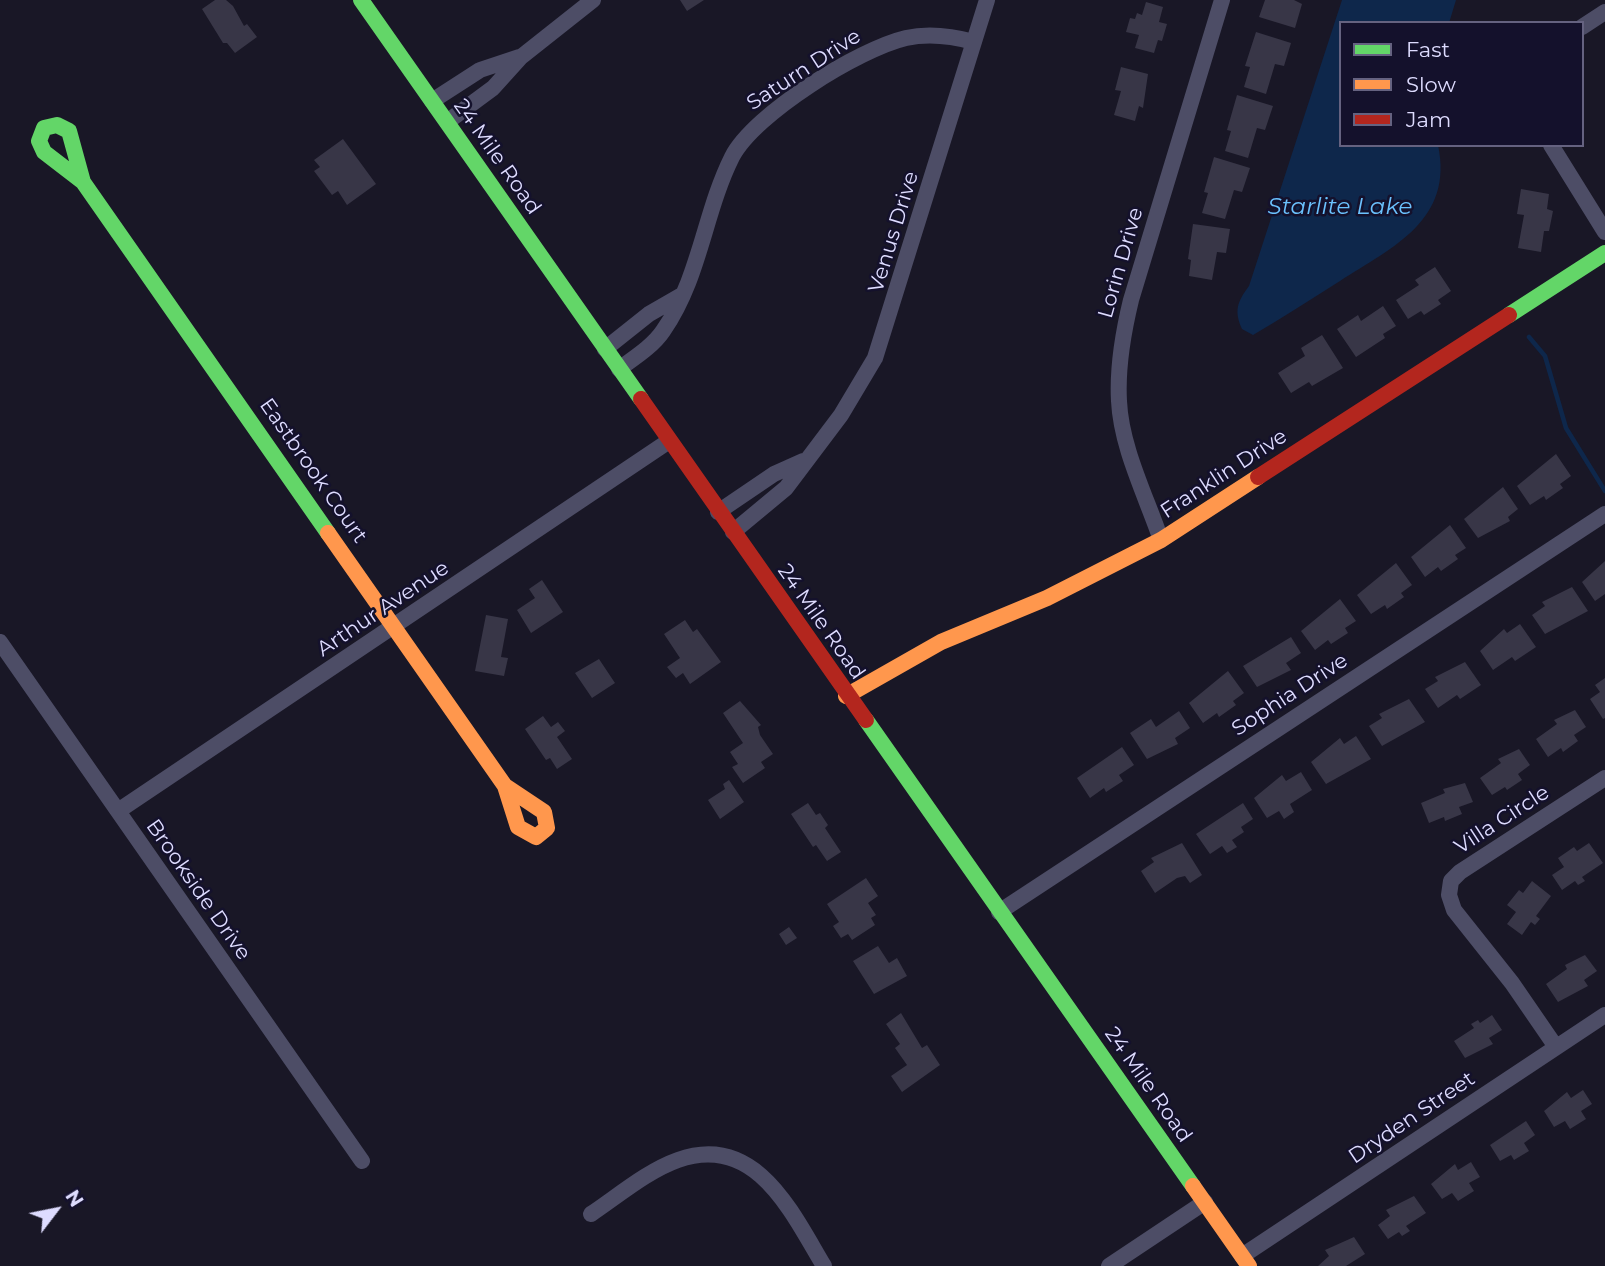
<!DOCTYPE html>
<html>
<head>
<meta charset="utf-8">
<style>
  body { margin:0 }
  #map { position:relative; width:1605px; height:1266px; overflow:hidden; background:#191726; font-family:Montserrat,sans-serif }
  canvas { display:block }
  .legend { position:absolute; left:1339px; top:21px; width:245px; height:126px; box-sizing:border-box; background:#14112c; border:2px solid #656280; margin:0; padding:9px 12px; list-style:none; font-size:21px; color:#dedcff }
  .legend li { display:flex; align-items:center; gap:14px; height:35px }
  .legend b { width:35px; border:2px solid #656280 }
  .north { position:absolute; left:21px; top:1175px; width:70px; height:70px; -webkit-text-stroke:5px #14112c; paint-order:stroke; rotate:58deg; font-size:19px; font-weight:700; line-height:28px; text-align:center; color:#dedcff }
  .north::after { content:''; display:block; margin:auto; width:24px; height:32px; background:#dedcff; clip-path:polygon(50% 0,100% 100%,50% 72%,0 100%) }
</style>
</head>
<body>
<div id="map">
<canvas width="1605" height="1266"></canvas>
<ul class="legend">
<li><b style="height:9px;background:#63d668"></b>Fast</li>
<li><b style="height:9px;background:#ff974d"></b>Slow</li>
<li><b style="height:9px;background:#b3261e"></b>Jam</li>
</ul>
<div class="north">N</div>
</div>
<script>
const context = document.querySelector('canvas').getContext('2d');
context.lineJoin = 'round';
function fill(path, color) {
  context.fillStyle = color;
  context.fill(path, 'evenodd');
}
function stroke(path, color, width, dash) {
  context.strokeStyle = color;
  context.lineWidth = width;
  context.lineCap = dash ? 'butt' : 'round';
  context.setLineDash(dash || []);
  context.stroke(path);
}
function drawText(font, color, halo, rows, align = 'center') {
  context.font = font + ' Montserrat,sans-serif';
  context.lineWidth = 5;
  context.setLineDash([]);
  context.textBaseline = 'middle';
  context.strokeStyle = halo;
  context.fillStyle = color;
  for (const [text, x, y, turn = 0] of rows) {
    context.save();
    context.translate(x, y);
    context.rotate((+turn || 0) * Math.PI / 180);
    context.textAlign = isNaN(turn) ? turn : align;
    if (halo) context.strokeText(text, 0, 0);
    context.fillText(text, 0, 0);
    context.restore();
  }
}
fill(new Path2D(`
  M1342 0H1456L1449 23H1341V145H1438C1454 220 1393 247 1340 281 1311 299 1282 318 1253 335L1242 329C1234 311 1237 302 1249 286Z`), '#0e274b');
stroke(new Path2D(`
  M1529 337 1545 356 1566 428 1605 491`), '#0e274b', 4.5);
fill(new Path2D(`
  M215 0H226L233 6 244 26 247 24 257 37 235 53 227 43H223L202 9Z
  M680 0H704L687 11Z
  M1265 0H1294L1302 4 1295 28 1259 17Z
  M1146 2 1163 7 1159 22 1167 24 1162 41 1158 40 1154 53 1135 48 1139 35 1126 32 1130 18 1135 19 1137 13 1142 15Z
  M1256 32 1291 43 1284 66 1275 64 1266 94 1244 87 1250 67 1245 66Z
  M1121 67 1148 74 1143 108 1139 106 1135 121 1114 115 1121 91 1115 90Z
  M1237 95 1273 106 1265 130 1257 128 1248 158 1225 151 1231 131 1227 130Z
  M343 139 376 184 347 205 338 191 332 195 314 171 320 167 314 160Z
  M1214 157 1250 168 1242 192 1234 190 1225 219 1202 213 1208 193 1204 192Z
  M1521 189 1549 194 1547 209 1553 211 1549 231H1544L1541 252 1518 248 1524 215 1517 214Z
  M1193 224 1230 229 1226 253 1217 252 1212 280 1189 276 1191 260 1188 259Z
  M1435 267 1451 291 1438 300 1441 304 1424 315 1421 311 1408 319 1396 300 1419 285 1415 280Z
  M1383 306 1396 326 1383 334 1385 338 1356 357 1337 329 1358 315 1361 321Z
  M1322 335 1343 368 1312 386 1309 382 1291 393 1278 373 1305 356 1301 348Z
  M1556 454 1571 476 1560 484 1563 488 1546 500 1544 496 1530 505 1517 486Z
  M1503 487 1518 509 1508 517 1510 521 1478 538 1464 519Z
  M1450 525 1466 548 1455 555 1458 559 1441 571 1438 567 1425 577 1411 557Z
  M1605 561V594L1595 601 1582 582Z
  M1396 563 1412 585 1401 593 1404 597 1387 609 1385 605 1371 614 1357 595Z
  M542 580 563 612 531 633 517 610 535 598 529 589Z
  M1572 587 1588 611 1545 634 1532 615 1545 606 1542 602Z
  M1340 599 1356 621 1345 628 1348 633 1331 644 1328 640 1315 650 1301 631Z
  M486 615 508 619 501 657 508 658 504 676 475 671Z
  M685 620 693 632 697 629 721 662 690 684 683 673 676 678 667 667 680 658 664 634Z
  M1520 624 1536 647 1515 661 1512 657 1493 670 1480 651 1504 629 1507 633Z
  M1291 637 1301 653 1286 663 1291 670 1257 687 1243 666Z
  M599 659 615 683 592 698 575 673Z
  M1465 662 1481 685 1460 699 1457 695 1438 708 1425 689 1438 681 1435 677Z
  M1228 671 1244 693 1233 701 1236 705 1219 717 1217 713 1203 723 1189 703Z
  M1605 678V718L1603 719 1590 699 1600 692 1595 685Z
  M1409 699 1425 722 1382 746 1369 726 1382 718 1379 714Z
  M740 701 761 725 758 727 760 735 773 754 761 762 765 768 743 783 732 767 738 764 730 752 743 743 723 713Z
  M1575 710 1586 727 1574 735 1578 741 1563 752 1561 748 1548 757 1536 739 1557 724 1554 720Z
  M1179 711 1190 728 1175 738 1178 744 1147 759 1130 733 1151 719 1156 727Z
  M543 716 551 727 558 722 565 731 557 737 572 759 557 769 550 758 546 760 525 729Z
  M1356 736 1371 759 1326 784 1311 762 1340 738 1344 744Z
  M1122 747 1134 765 1119 775 1123 781 1106 792 1104 788 1090 798 1077 778Z
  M1519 749 1530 765 1518 774 1522 780 1507 790 1505 787 1492 795 1480 778 1501 763 1498 759Z
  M1301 772 1312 790 1290 804 1294 812 1284 819 1279 811 1267 818 1254 798 1282 775 1286 781Z
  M729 780 744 802 720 819 708 800 725 789 723 784Z
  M1465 783 1473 802 1459 807 1462 814 1445 821 1444 817 1429 823 1421 803 1445 793 1443 789Z
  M808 803 816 815 820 813 828 825 825 828 841 852 827 861 816 845 813 847 791 814Z
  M1243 803 1253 819 1241 827 1244 832 1232 840 1237 847 1227 853 1222 846 1210 854 1196 834Z
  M1182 843 1202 875 1190 883 1185 876 1177 878 1155 893 1141 871 1154 862 1151 858Z
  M1589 843 1603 863 1582 877 1585 881 1578 885 1575 881 1562 890 1552 875 1564 867 1558 858 1574 847 1577 851Z
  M866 878 878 896 868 903 876 915 871 918 875 925 852 940 848 934 841 938 833 926 839 922 827 904Z
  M1532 881 1551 896 1536 916 1540 919 1535 925 1531 922 1522 935 1507 924 1516 912 1507 905 1519 890 1523 893Z
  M789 927 797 938 786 945 779 934Z
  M878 946 889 963 897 958 907 976 874 994 853 961Z
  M1585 955 1597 971 1584 980 1588 986 1558 1002 1546 984 1567 969 1565 965Z
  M901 1013 922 1048 927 1045 940 1065 902 1092 891 1076 907 1065 895 1048 900 1044 886 1024Z
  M1492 1015 1502 1030 1489 1038 1493 1044 1465 1058 1454 1041 1474 1028 1471 1024 1478 1020 1480 1023Z
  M1583 1090 1592 1104 1581 1111 1586 1119 1570 1129 1565 1121 1554 1127 1544 1111 1567 1092 1571 1098Z
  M1526 1121 1535 1135 1524 1143 1529 1151 1514 1160 1511 1155 1500 1161 1490 1145Z
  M1471 1162 1480 1177 1469 1183 1474 1191 1458 1201 1452 1193 1442 1199 1431 1184 1455 1164 1458 1170Z
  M1414 1196 1426 1213 1406 1226 1410 1231 1402 1236 1399 1232 1388 1239 1378 1225 1390 1216 1386 1210Z
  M1354 1237 1365 1254 1346 1266H1318L1329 1256 1325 1250Z`), '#383647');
stroke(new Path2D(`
  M1582 27 1605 12
  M432 101 480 70 519 57
  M447 122 493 88 521 57 593 0
  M1551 145 1605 232
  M605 349 649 314 682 295
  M619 369C634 358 653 346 663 331 700 278 704 213 732 157 754 114 859 49 906 38 928 33 952 36 974 42
  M718 512 774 474 803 461
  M733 532 786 488 841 415 875 358 987 0
  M1161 540C1146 496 1121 447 1119 401 1117 366 1123 333 1131 300L1222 0
  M0 642 362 1161
  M118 811 669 441
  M999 912 1605 514
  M1556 1047 1512 983 1454 910 1449 895 1451 881 1460 872 1605 778
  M591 1214C618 1196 647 1171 678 1160 756 1132 792 1213 824 1266
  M1242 1256 1605 1015
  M1109 1266 1205 1202`), '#4d4d66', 16);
stroke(new Path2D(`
  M361 0 641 399
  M83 182 44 152 39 141 44 128 57 125 69 131 83 182 328 533
  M1509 315 1605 253
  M866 720 1193 1186`), '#63d668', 16);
stroke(new Path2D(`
  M328 533 505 786 518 827 536 837 547 828 544 812 505 786
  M846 696 941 642 1047 598 1161 540 1258 477
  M1193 1186 1249 1266`), '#ff974d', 16);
stroke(new Path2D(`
  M641 399 866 720
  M1258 477 1509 315`), '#b3261e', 16);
drawText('21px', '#dedcff', '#14112c', [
  ["Saturn Drive",804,70,-33],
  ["24 Mile Road",497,157,55],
  ["Venus Drive",894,232,-73],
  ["Lorin Drive",1121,263,-74],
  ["Eastbrook Court",313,471,55],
  ["Franklin Drive",1224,474,-33],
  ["Arthur Avenue",383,609,-34],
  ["24 Mile Road",821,622,55],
  ["Sophia Drive",1290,695,-33],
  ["Villa Circle",1502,820,-33],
  ["Brookside Drive",198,890,55],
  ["24 Mile Road",1148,1085,55],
  ["Dryden Street",1412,1118,-34]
]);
drawText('italic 23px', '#6bc2fe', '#14112c', [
  ["Starlite Lake",1340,207]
]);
</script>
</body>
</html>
